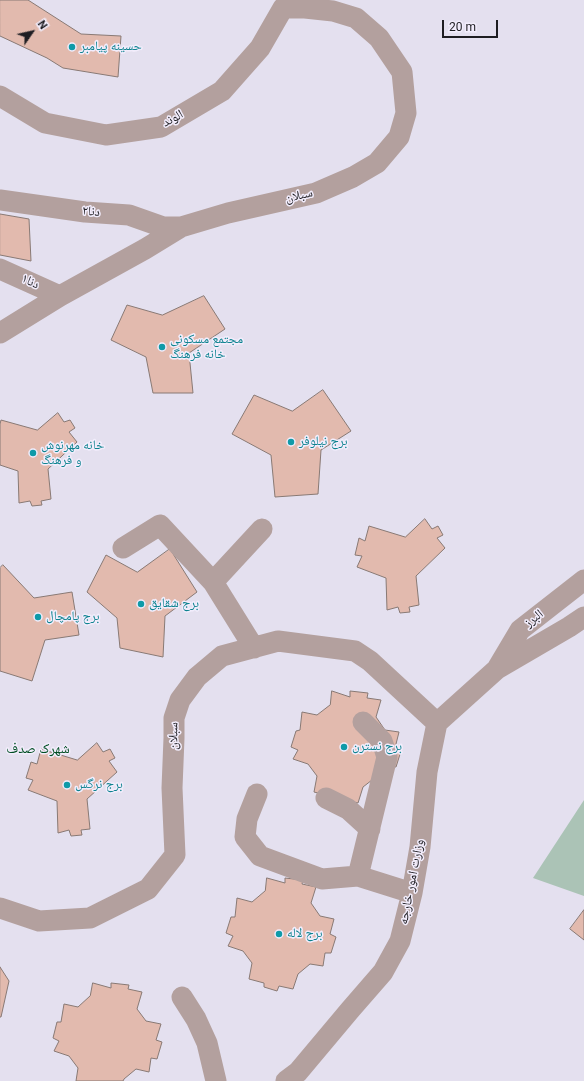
<!DOCTYPE html>
<html>
<head>
<meta charset="utf-8">
<style>
  body { margin:0 }
  #map { position:relative; width:584px; height:1081px; overflow:hidden; background:#e4e0ef; font-family:Roboto,sans-serif }
  canvas { display:block }
  .north { position:absolute; left:12px; top:12px; width:40px; height:40px; -webkit-text-stroke:3px #f2edfc; paint-order:stroke; rotate:56deg; font-size:11px; font-weight:700; line-height:16px; text-align:center; color:#1e1d22 }
  .north::after { content:''; display:block; margin:auto; width:14px; height:18px; background:#1e1d22; clip-path:polygon(50% 0,100% 100%,50% 72%,0 100%) }
  .scale { position:absolute; left:442px; top:20px; width:56px; height:18px; box-sizing:border-box; border:2px solid #1e1d22; border-top:0; padding-left:5px; font-size:12px; line-height:14px; white-space:nowrap; color:#1e1d22; -webkit-text-stroke:3px #f2edfc; paint-order:stroke }
</style>
</head>
<body>
<div id="map">
<canvas width="584" height="1081"></canvas>
<div class="north">N</div>
<div class="scale">20 m</div>
</div>
<script>
const context = document.querySelector('canvas').getContext('2d');
context.lineJoin = 'round';
function fill(path, color) {
  context.fillStyle = color;
  context.fill(path, 'evenodd');
}
function stroke(path, color, width, dash) {
  context.strokeStyle = color;
  context.lineWidth = width;
  context.lineCap = dash ? 'butt' : 'round';
  context.setLineDash(dash || []);
  context.stroke(path);
}
function drawText(font, color, halo, rows, align = 'center') {
  context.font = font + ' Roboto,"Noto Naskh Arabic",sans-serif';
  context.lineWidth = 3;
  context.setLineDash([]);
  context.textBaseline = 'middle';
  context.strokeStyle = halo;
  context.fillStyle = color;
  for (const [text, x, y, turn = 0] of rows) {
    context.save();
    context.translate(x, y);
    context.rotate((+turn || 0) * Math.PI / 180);
    context.textAlign = isNaN(turn) ? turn : align;
    if (halo) context.strokeText(text, 0, 0);
    context.fillText(text, 0, 0);
    context.restore();
  }
}
fill(new Path2D(`
  M584 800V896L533 878Z`), '#abc3b6');
const building = new Path2D(`
  M0 0H28L81 34 121 36 118 77 63 68 47 58 0 36Z
  M0 214 29 219 31 261 0 255Z
  M204 296 225 329 189 353 193 393H153L146 357 111 340 127 305 162 315Z
  M323 390 351 431 321 450 318 494 275 497 271 455 232 434 254 395 292 411Z
  M58 413 64 422 70 420 75 428 69 432 77 442 48 469 51 499 41 501 42 505 32 506 30 501 19 503 18 471 0 465V424L1 420 37 430Z
  M425 519 432 529 438 526 443 535 437 538 445 548 416 576 419 605 409 607 410 612 400 613 398 607 387 610 386 578 357 567 362 556 355 555 359 538 365 541 369 526 405 537Z
  M170 549 197 592 165 616 163 657 120 648 117 618 87 592 106 555 137 572Z
  M3 565 34 598 72 592 79 635 45 640 32 681 0 671V568Z
  M332 691 350 697V691L368 693 367 698 381 700 376 717 385 730 399 732 395 748 401 751 396 767 390 766 363 787 358 803 314 792 317 776 308 764 293 759 298 750 291 747 296 731 300 730 302 712 317 715 330 705Z
  M97 743 103 752 110 749 115 758 109 761 117 772 87 799 90 829 81 830 82 835 71 836 69 830 58 833 57 801 28 790 33 780 26 778 31 762 37 764 41 749 77 760Z
  M267 878 285 883V878L303 880 302 884 316 887 311 903 320 916 334 919 330 934 336 937 331 953H325L323 966 310 964 298 974 293 989 279 986 277 991 264 987V983L249 979 252 963 243 951 228 946 233 936 226 933 231 917H235L237 898 252 902 265 891Z
  M584 910V940L570 929Z
  M0 967 9 981 1 1017H0Z
  M93 983 111 988V983L129 985 128 989 142 992 137 1009 146 1021 161 1024 156 1040 162 1042 157 1059 151 1058 149 1072 136 1069 124 1079 123 1081H76L78 1068 69 1056 54 1051 59 1041 53 1038 57 1022H61L64 1004 78 1007 90 996Z`);
fill(building, '#e2baae');
stroke(building, '#887974', 1);
stroke(new Path2D(`
  M0 96 45 123 106 135 161 127 222 91 260 48 283 8
  M0 200 85 212 129 215 163 227H181
  M0 269 60 296
  M0 333 60 296 145 249 181 227 228 213 316 193 353 177 377 163 399 137 406 113 402 72 379 38 356 18 333 11 305 8H283
  M123 548 160 525 213 582
  M254 648 213 582 262 529
  M498 667 520 630 584 580
  M257 794 247 819 245 837 260 856 322 879 358 876 412 893
  M326 798 348 809 370 829
  M358 876 387 757 382 741 363 722
  M0 908 39 921 90 918 148 889 175 855 172 788 174 738V718L180 700 197 677 222 656 278 641 355 651 370 661 437 723
  M182 997 196 1019 207 1043 216 1081
  M286 1081 298 1072 350 1010 383 972 400 941 412 893 420 847 427 772 437 723 497 669 569 627 584 617`), '#b3a09e', 21);
for (const [x, y, r, color] of [
  [72,47,4,"#0f9aa8"],
  [162,347,4,"#0f9aa8"],
  [291,442,4,"#0f9aa8"],
  [33,453,4,"#0f9aa8"],
  [141,604,4,"#0f9aa8"],
  [38,617,4,"#0f9aa8"],
  [344,747,4,"#0f9aa8"],
  [67,785,4,"#0f9aa8"],
  [279,934,4,"#0f9aa8"]
]) {
  const dot = new Path2D();
  dot.arc(x, y, r, 0, 2 * Math.PI);
  context.fillStyle = color;
  context.fill(dot);
  stroke(dot, '#f2edfc', 1.5);
}
drawText('13px', '#0d838f', '#f2edfc', [
  ["حسینه پیامبر",80,47],
  ["مجتمع مسکونی",170,340],
  ["خانه فرهنگ",170,355],
  ["برج نیلوفر",299,442],
  ["خانه مهرنوش",41,446],
  ["و فرهنگ",41,461],
  ["برج شقایق",149,604],
  ["برج پامچال",46,617],
  ["برج نسترن",352,747],
  ["برج نرگس",75,785],
  ["برج لاله",287,934]
], 'left');
drawText('13px', '#1e1d22', '#f2edfc', [
  ["الوند",173,119,-29],
  ["سبلان",299,196,-13],
  ["دنا۲",91,212,6],
  ["دنا۱",30,282,25],
  ["البرز",534,619,-38],
  ["سبلان",174,736,-89],
  ["وزارت امور خارجه",412,882,-79]
]);
drawText('14px', '#004f23', '#f2edfc', [
  ["شهرک صدف",38,749]
]);
</script>
</body>
</html>
